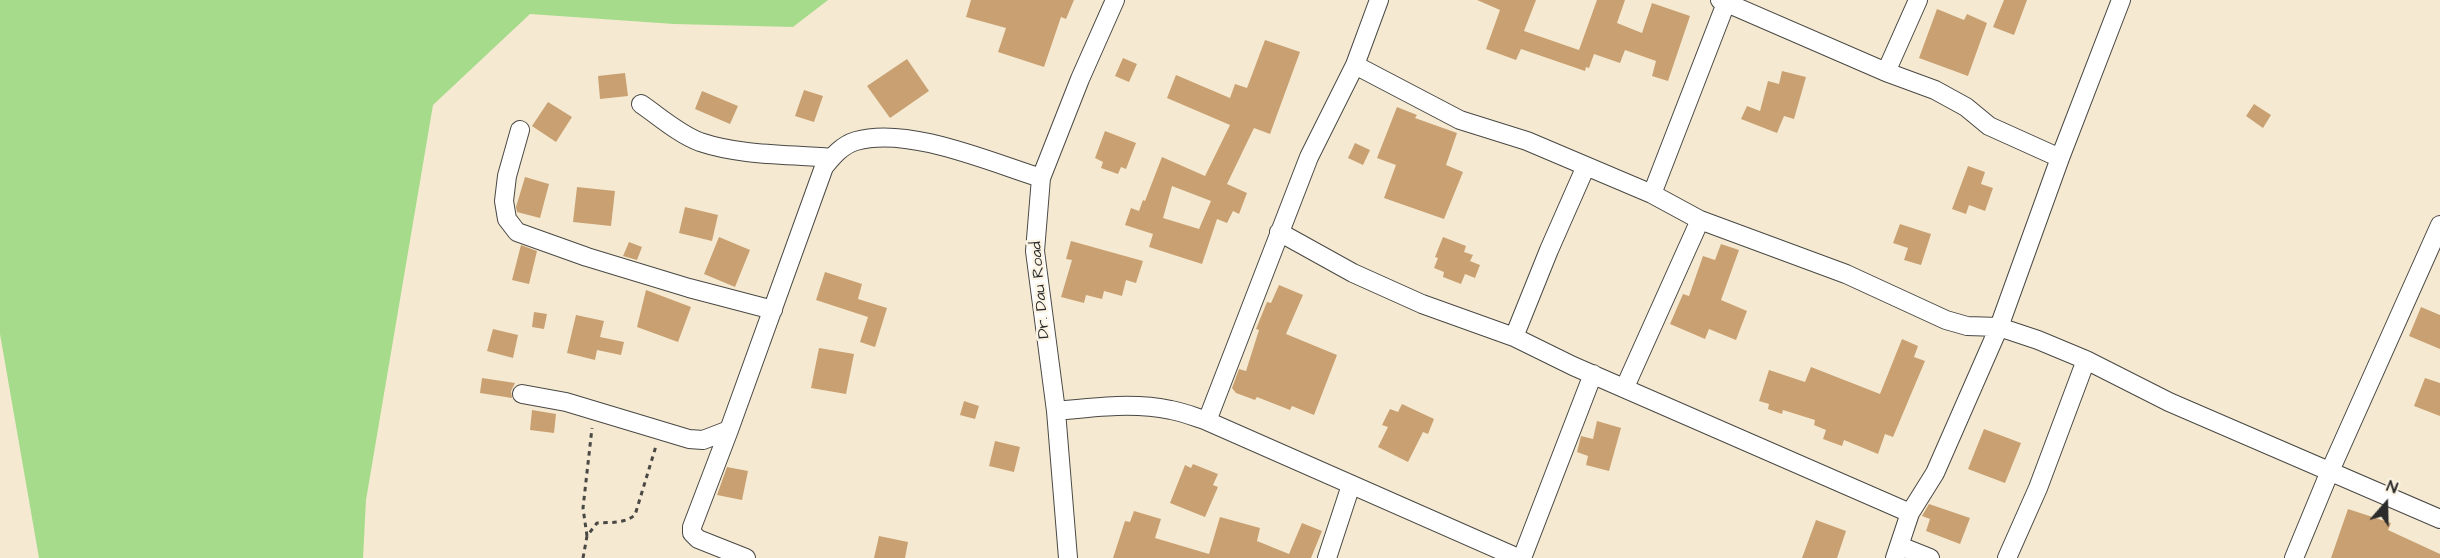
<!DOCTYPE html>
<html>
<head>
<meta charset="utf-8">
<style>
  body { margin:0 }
  #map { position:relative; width:2440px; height:558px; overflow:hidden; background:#f5ead1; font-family:"Architects Daughter",sans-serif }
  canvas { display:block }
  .north { position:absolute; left:2356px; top:474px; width:60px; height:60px; -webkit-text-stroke:4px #fcf5e5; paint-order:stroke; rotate:20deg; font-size:16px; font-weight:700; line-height:24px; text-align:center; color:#2b2b2b }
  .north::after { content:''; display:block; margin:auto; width:21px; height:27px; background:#2b2b2b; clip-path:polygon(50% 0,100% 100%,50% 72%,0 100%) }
</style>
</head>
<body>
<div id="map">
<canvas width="2440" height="558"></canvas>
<div class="north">N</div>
</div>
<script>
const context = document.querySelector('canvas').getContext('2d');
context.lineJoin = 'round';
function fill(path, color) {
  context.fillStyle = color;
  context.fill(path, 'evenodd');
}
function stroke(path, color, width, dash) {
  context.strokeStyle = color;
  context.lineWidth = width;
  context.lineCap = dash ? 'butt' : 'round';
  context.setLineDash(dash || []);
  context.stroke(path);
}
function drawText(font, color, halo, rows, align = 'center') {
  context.font = font + ' "Architects Daughter",sans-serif';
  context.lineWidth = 5;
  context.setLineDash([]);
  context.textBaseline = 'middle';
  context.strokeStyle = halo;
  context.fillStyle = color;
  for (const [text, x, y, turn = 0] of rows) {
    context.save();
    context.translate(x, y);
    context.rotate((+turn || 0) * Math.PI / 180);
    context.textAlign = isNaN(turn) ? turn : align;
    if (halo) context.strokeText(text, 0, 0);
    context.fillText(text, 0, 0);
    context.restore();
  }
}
fill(new Path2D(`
  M0 0H828L793 27 674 24 530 14 433 105 366 500 363 558H39L0 334Z`), '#a6db8c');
fill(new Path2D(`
  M971 0H1074L1066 19 1061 17 1044 67 998 52 1006 28 966 17Z
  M1477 0H1536L1524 31 1579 50 1597 0H1625L1617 23 1642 33 1652 3 1690 16 1668 81 1652 76 1656 61 1625 50 1620 63 1594 54 1589 68 1586 67 1585 71 1521 49 1516 60 1486 49 1500 10Z
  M2004 0H2027L2014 35 1993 27Z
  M1937 9 1964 20 1967 14 1987 23 1968 76 1919 58Z
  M1265 40 1300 52 1270 134 1254 128 1227 184 1247 193 1239 214 1233 211 1227 223 1217 219 1202 264 1149 247 1153 234 1125 225 1131 208 1139 211 1143 200 1145 201 1162 157 1205 176 1230 125 1167 98 1176 75 1230 98 1235 84 1247 88ZM1172 186 1211 201 1199 229 1163 218Z
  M1123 58 1137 64 1129 82 1115 76Z
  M907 59 929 91 890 118 867 86Z
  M1782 71 1806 77 1794 119 1784 116 1777 133 1741 119 1747 106 1760 111 1768 81 1779 84Z
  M625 73 628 96 600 99 598 76Z
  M804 90 823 96 814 122 795 116Z
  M702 91 738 106 730 124 695 109Z
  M548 102 572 117 556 142 532 126Z
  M2254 104 2271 115 2263 128 2246 116Z
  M1397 107 1417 115 1415 118 1457 133 1446 165 1463 172 1444 219 1384 198 1396 165 1377 158Z
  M1105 131 1136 143 1126 169 1121 167 1118 174 1101 168 1103 162 1095 158Z
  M1355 143 1370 150 1363 165 1348 158Z
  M1968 166 1985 172 1981 184 1993 188 1985 211 1969 205 1966 214 1952 209Z
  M525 177 549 184 540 218 517 212 516 207Z
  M577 187 615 191 611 226 573 222Z
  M685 207 718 215 712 241 679 233Z
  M1900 224 1931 234 1921 265 1904 260 1908 248 1893 243Z
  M719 237 750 250 735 287 704 274Z
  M1443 237 1466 246 1464 252 1473 255 1470 261 1480 265 1475 278 1465 274 1461 284 1443 277 1444 272 1434 268 1438 258 1435 257Z
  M1071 241 1143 261 1136 283 1126 280 1122 296 1104 291 1102 299 1086 295 1084 303 1061 297 1072 260 1066 259Z
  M629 242 642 247 637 260 623 256Z
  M1721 244 1739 250 1721 300 1747 311 1736 340 1709 329 1705 339 1670 324 1683 294 1689 296 1703 256 1715 260Z
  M521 245 537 251 529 284 512 280Z
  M825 272 862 284 858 299 887 308 875 347 860 342 868 317 816 300Z
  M1279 285 1303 295 1286 334 1337 355 1314 415 1292 406 1290 410 1257 397 1255 400 1236 393 1232 388 1239 369 1246 371 1259 330 1256 329 1267 302 1271 303Z
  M646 290 691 307 678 342 637 327Z
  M2421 307 2440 315V349L2409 336Z
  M534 312 547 314 544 329 532 327Z
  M576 315 604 321 600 337 624 342 621 355 597 350 595 360 567 353Z
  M493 329 518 335 513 358 487 351Z
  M1902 339 1918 346 1914 357 1925 361 1893 437 1885 434 1878 454 1844 440 1842 446 1823 439 1826 430 1814 425 1815 420 1783 410 1782 414 1768 409 1769 404 1759 401 1769 370 1805 382 1811 367 1880 394Z
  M819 348 854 354 846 394 811 388Z
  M482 378 515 383 511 391 512 398 480 393Z
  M2425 378 2440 383V416L2414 406Z
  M964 401 979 406 975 419 960 415Z
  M1402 404 1434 419 1428 434 1423 432 1408 462 1378 447 1388 427 1382 425 1390 409 1398 412Z
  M532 410 556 414 554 433 530 430Z
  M1597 421 1621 428 1609 471 1586 465 1588 456 1577 452 1581 436 1593 439Z
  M1984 429 2021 443 2005 483 1968 469Z
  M995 441 1020 447 1014 472 989 466Z
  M1193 464 1218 474 1213 485 1218 487 1205 517 1170 503 1185 465 1191 468Z
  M727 467 748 471 742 500 717 495Z
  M1929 504 1970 518 1960 544 1926 531 1930 519 1922 516Z
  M2348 509 2391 523 2388 530 2440 554V558H2331Z
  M1134 511 1161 519 1155 538 1209 554 1220 517 1260 528 1257 541 1289 554 1302 523 1322 531 1311 558H1113L1125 521 1130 522Z
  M1816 520 1846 531 1837 558H1802Z
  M879 536 908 542 905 558H874Z`), '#c9a071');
const minor = new Path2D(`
  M1720 0 1886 72 1935 90 1966 107 1989 126 2060 158
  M1355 65 1460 120 1527 141 1652 194 1700 220 1846 274 1946 320 1967 326 1999 327 2038 340 2086 360 2169 402 2440 519
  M1886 72 1918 0
  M641 104C660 117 679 134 700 142 742 156 788 154 831 158
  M520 130 507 176 504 201 507 219 517 232 587 257 689 288 773 310
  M1652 194 1726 3
  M1279 232 1353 273 1422 304 1514 337 1573 366 1910 513
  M1514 337 1549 250 1586 166
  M1625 387 1700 220
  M522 394 566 402 689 439 703 440 729 430
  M1056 411C1094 407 1134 402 1171 410 1183 412 1195 417 1207 421L1518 558
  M1207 421 1309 157 1355 65 1379 0
  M1900 546 1930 558
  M746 558 698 539 692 533V527L729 430 824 167C833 156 842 145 856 141 908 126 990 162 1041 178
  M1068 558 1056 411 1035 251 1041 178 1080 79 1115 0
  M1327 558 1351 485
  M1522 558 1593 374
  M1895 558 1910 513 1935 473 1999 327 2060 158 2121 0
  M2007 558 2038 488 2086 360
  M2294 558 2330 471 2440 225`);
stroke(minor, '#494844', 20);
stroke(new Path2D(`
  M587 536 583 508 592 428
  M583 558 587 536 597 523C610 522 624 524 635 515L656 446`), '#494844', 3, [4.5, 4.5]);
stroke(minor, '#fff', 18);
drawText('16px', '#2b2b2b', '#fcf5e5', [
  ["Dr. Dau Road",1041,290,-95]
]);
</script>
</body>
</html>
